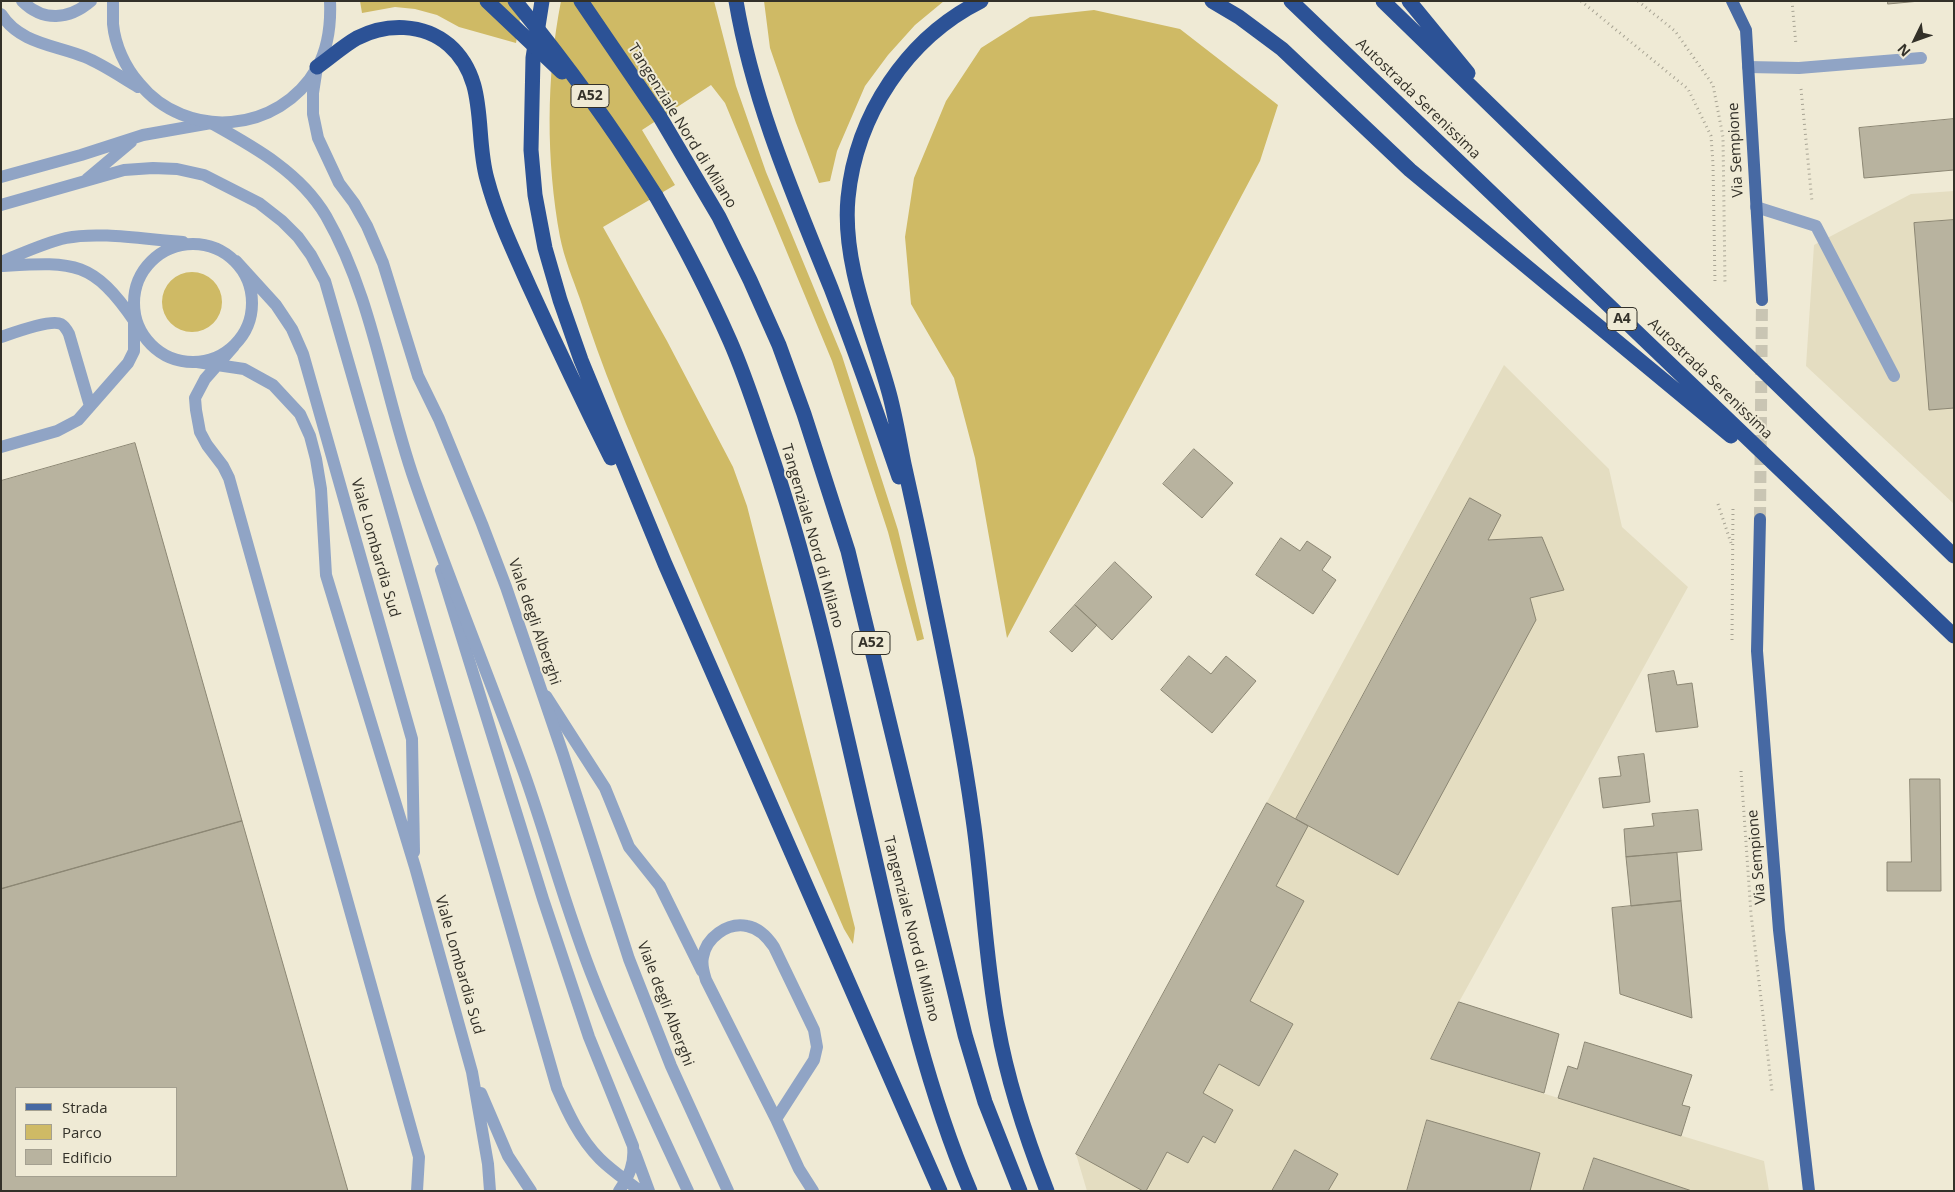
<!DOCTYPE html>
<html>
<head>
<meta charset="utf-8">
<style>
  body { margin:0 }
  #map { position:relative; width:1955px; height:1192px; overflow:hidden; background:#efead5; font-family:"Open Sans",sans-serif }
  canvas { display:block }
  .frame { position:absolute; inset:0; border:2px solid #333129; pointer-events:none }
  .legend { position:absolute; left:15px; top:1087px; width:162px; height:90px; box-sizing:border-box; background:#efead5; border:1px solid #a4a090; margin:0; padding:6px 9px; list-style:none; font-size:15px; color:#333129 }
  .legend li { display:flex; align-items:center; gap:10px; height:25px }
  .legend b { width:25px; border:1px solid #a4a090 }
  .north { position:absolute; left:1890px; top:15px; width:50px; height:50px; -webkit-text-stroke:4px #efead5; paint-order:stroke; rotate:228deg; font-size:14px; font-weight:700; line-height:20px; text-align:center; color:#333129 }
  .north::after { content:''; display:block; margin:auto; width:18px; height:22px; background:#333129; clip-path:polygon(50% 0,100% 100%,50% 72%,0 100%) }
</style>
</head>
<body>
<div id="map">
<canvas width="1955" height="1192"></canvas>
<div class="frame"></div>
<ul class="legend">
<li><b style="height:6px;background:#4769a3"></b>Strada</li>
<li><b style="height:14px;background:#cfba65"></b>Parco</li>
<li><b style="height:14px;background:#b8b39f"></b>Edificio</li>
</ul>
<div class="north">N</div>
</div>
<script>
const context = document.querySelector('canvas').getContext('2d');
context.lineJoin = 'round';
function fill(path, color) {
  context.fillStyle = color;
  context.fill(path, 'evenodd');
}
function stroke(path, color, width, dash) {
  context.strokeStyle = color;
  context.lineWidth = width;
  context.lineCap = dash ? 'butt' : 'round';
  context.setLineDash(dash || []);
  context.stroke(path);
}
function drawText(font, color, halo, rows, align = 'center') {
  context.font = font + ' "Open Sans",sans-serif';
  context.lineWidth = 4;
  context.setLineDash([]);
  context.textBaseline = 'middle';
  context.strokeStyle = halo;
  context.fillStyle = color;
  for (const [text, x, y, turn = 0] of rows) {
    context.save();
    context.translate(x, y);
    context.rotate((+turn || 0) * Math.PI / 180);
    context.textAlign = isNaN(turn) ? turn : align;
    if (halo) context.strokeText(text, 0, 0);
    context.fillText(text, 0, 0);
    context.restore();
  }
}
fill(new Path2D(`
  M1954 191V504L1806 366 1814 245 1911 194Z
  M1504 365 1609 469 1622 527 1688 587 1459 1002 1431 1059 1764 1161 1769 1191H1087L1076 1154Z`), '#e4ddc1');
fill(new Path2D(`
  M360 1H523L516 43 459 27 437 15 415 9 395 7 362 13Z
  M561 1H714L736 86 766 172 842 356 898 530 924 639 917 641 888 532 832 361 725 103 711 85 642 130 675 185 603 227 667 341 733 467 747 506 855 928 853 944 844 929C781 785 718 641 657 497 629 432 601 366 580 299 573 279 564 258 560 237 546 160 546 78 561 1Z
  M764 1H944L915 25 888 55 865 86 837 151 830 181 819 183 796 123 770 48Z
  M1094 10 1180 29 1278 105 1260 161 1007 638 975 458 954 378 911 304 905 237 914 178 946 101 981 48 1030 17Z
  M162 302a30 30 0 1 1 60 0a30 30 0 1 1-60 0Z`), '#cfba65');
const building = new Path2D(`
  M1888 1H1920L1888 4Z
  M1954 119V170L1864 178 1859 128Z
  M1954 220V408L1929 410 1914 223Z
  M135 443 242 821 1 889V481Z
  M1194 449 1233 483 1202 518 1163 484Z
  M1470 498 1501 515 1488 540 1542 537 1564 590 1530 598 1536 620 1398 875 1296 819Z
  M1281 538 1300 551 1307 541 1331 557 1322 570 1336 580 1313 614 1256 575Z
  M1115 562 1152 597 1112 640 1075 605Z
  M1075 605 1097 625 1072 652 1050 632Z
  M1189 656 1211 674 1226 656 1256 681 1212 733 1161 690Z
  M1674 671 1677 685 1692 683 1698 727 1656 732 1648 675Z
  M1644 754 1650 802 1603 808 1599 778 1621 776 1618 757Z
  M1910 779H1940L1941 891H1887V862H1911Z
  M1267 803 1308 826 1276 886 1304 901 1250 1001 1293 1024 1259 1086 1219 1064 1203 1093 1233 1110 1215 1143 1203 1136 1188 1163 1167 1152 1146 1191H1143L1076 1154Z
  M1698 810 1702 850 1626 857 1624 829 1654 826 1652 814Z
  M242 821 348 1191H1V889ZM16 1088H176V1176H16Z
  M1677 853 1681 901 1631 906 1626 857Z
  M1681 901 1692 1018 1620 994 1612 908Z
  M1459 1002 1559 1034 1544 1093 1431 1059Z
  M1585 1042 1692 1075 1682 1105 1690 1107 1681 1136 1558 1098 1568 1066 1577 1069Z
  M1427 1120 1540 1153 1530 1191H1407Z
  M1295 1150 1338 1174 1328 1191H1272Z
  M1594 1158 1692 1191H1583Z`);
fill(building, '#b8b39f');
stroke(building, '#8c8774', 1);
stroke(new Path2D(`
  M1760 519 1762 300`), '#c9c5b3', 12, [12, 6]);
stroke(new Path2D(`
  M1581 1 1688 89 1711 136 1713 164 1715 284
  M1638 1 1675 31 1713 85 1723 137 1725 285
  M1792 1 1796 45
  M1801 89 1812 202
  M1718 504 1731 543
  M1732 640 1733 507
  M1741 771 1751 914 1772 1091`), '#a8a494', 3, [1, 4]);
stroke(new Path2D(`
  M1748 67 1799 68 1921 58
  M1 177 81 155 143 135 211 123
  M87 179 131 142
  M1 205 124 170 153 168 177 169 204 175 259 203 282 221 298 237 311 255 325 281 557 1088C568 1113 580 1139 600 1159 612 1171 626 1180 640 1191
  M1756 207 1816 226 1894 376
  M134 303a59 59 0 1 1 118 0a59 59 0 1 1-118 0Z
  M236 261 276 305 292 329 303 354 412 739 414 852
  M1 262C23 253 44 243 66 238 99 231 149 240 183 242
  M1 266C73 262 92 259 135 322
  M1 337C13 333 51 319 61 324 65 326 67 330 69 334L90 406
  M234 346 205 379 195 398 196 410 200 432 207 445 223 466 229 478 419 1157 417 1191
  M197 362 244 369 273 385 300 414 310 436 316 459 321 489 326 575 415 867 472 1072 488 1164 490 1191
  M1 447 57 431 78 420 128 363 134 351V318
  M441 570 543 899 589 1037 633 1146C635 1164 629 1176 619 1191
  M546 696 605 788 629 847 660 886 702 971
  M481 1093 508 1156 531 1191
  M776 1119 814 1060 817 1047 814 1030 774 947C768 938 759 928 747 926 727 922 706 938 703 957 701 965 704 973 706 980L776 1119 799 1169 813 1191
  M635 1153 649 1191`), '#90a4c5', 12);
stroke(new Path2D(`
  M22 1C43 22 69 20 91 1
  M113 1C113 9 113 17 113 24 115 45 125 67 139 83 186 141 279 134 317 68 328 48 331 24 330 1
  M1 14C20 44 56 45 85 57 104 65 121 77 138 87
  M317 67 313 93V114L318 138 339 183 354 203 367 226 383 263 418 376 439 419 482 524 506 587 563 754 629 959 671 1066 728 1191
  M211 123C254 147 300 172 326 216 373 298 384 394 415 482 449 580 489 676 524 773 549 843 567 914 595 983 623 1053 656 1122 688 1191`), '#90a4c5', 12);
stroke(new Path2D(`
  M1732 1 1746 30 1762 300
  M1760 519 1757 651 1779 930 1809 1191`), '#4769a3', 12);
stroke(new Path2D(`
  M542 1 533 58 531 150 535 195 545 248 560 300 581 360 665 564 940 1191
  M581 1 660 117 719 217 750 280 779 345 804 414 848 551 965 1035 985 1102 1020 1191
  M736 1C753 102 793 194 831 288 855 351 877 413 899 477
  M981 1C907 38 856 115 848 198 842 262 871 328 888 389 895 413 899 439 904 464 914 509 924 555 933 600 948 673 963 746 973 819 983 888 985 958 998 1027 1008 1084 1026 1137 1047 1191
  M1212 1 1239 17 1282 49 1410 170 1731 436
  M1291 1 1954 636
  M1383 1 1954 556
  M1409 1 1468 73
  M317 67C330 58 343 46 357 38 386 23 423 23 449 45 489 80 474 133 487 179 497 217 514 252 530 288 556 345 583 402 611 458
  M656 196C683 243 708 291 730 341 745 375 756 410 768 445 809 565 836 688 864 811 894 938 919 1070 970 1191`), '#2c5296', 15);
stroke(new Path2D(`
  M487 1 562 72
  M515 1C566 63 613 128 656 196`), '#2c5296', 15);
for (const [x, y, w] of [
  [590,96,38],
  [1622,319,30],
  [871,643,38]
]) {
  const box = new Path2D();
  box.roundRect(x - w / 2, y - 11.5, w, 23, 4);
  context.fillStyle = '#efead5';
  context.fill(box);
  stroke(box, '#333129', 1);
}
drawText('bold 14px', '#333129', null, [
  ["A52",590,96],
  ["A4",1622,319],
  ["A52",871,643]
]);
drawText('15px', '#333129', '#efead5', [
  ["Autostrada Serenissima",1418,99,44],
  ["Tangenziale Nord di Milano",682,126,58],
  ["Via Sempione",1736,150,-93],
  ["Autostrada Serenissima",1710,379,44],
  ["Tangenziale Nord di Milano",812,536,74],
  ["Viale Lombardia Sud",375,548,74],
  ["Viale degli Alberghi",534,622,71],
  ["Via Sempione",1757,857,-95],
  ["Tangenziale Nord di Milano",911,929,76],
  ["Viale Lombardia Sud",459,965,74],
  ["Viale degli Alberghi",665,1004,69]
]);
</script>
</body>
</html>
